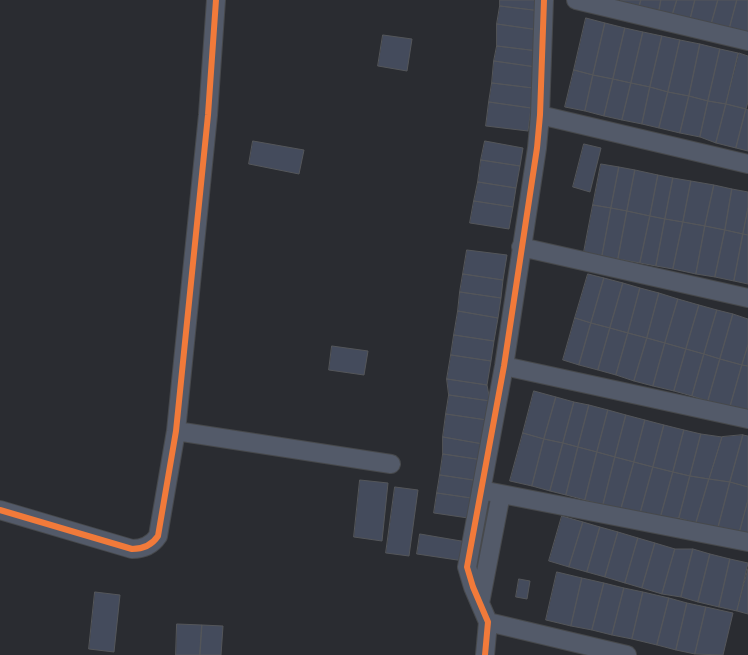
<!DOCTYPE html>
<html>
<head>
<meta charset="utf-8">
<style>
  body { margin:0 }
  canvas { display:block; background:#2a2c31 }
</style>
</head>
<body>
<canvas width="748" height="655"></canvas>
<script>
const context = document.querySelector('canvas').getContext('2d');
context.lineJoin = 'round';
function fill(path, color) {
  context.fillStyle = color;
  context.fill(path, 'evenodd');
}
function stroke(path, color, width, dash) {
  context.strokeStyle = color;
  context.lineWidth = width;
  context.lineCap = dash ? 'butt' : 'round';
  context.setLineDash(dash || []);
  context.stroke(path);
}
const building = new Path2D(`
  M500 0H543L541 11 500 6Z
  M621 0H641L639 7 620 3Z
  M641 0H661L659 11 639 7Z
  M661 0H677L672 16 659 11Z
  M677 0H695L690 20 672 16Z
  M695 0H718L711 25 690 20Z
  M718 0H737L729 30 711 25Z
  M737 0H748V34L729 30Z
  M500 6 541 11 539 30 497 24Z
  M586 18 605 23 593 75 574 70Z
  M605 23 625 28 613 79 593 75Z
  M497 24 539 30 538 51 497 46Z
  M625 28 643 32 631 83 613 79Z
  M643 32 662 36 650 87 631 83Z
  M383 35 412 39 407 71 378 66Z
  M662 36 680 40 668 92 650 87Z
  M680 40 700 44 689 96 668 92Z
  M700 44 720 49 708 101 689 96Z
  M497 46 538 51 536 67 494 61Z
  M720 49 738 53 726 104 708 101Z
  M739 53 748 56V102L746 109 726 104Z
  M494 61 536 67 533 88 492 83Z
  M574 70 593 75 585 111 565 107Z
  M593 75 613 79 604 116 585 111Z
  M613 79 631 83 622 120 604 116Z
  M492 83 533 88 531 108 489 102Z
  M631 83 650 87 642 124 622 120Z
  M650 87 668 92 659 128 642 124Z
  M668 92 689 96 680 133 659 128Z
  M689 96 708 101 700 137 680 133Z
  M708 101 726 104 716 143 700 137Z
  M489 102 531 108 528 131 486 126Z
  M726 104 746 109 736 148 716 143Z
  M746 109 748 110V151L736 148Z
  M253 141 304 150 299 174 249 164Z
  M485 141 523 148 520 166 481 160Z
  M584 144 601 148 590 192 573 187Z
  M481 160 520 166 516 188 478 182Z
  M601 164 619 167 611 208 593 205Z
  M619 167 635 170 627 211 611 208Z
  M635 170 658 175 650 216 627 211Z
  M658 175 673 178 665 219 650 216Z
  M673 178 691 181 683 222 665 219Z
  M691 181 714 185 705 226 683 222Z
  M478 182 516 188 513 207 474 201Z
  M714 185 732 189 725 230 705 226Z
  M732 189 748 192V208L743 234 725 230Z
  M474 201 513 207 509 229 470 223Z
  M593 205 611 208 602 256 584 252Z
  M611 208 627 211 618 259 602 256Z
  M748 208V235L743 234Z
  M627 211 650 216 640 263 618 259Z
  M650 216 665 219 656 266 640 263Z
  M665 219 683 222 673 269 656 266Z
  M683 222 705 226 696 274 673 269Z
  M705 226 725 230 715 277 696 274Z
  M725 230 743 234 734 281 715 277Z
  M743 234 748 235V284L734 281Z
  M467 250 507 255 503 280 463 274Z
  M463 274 503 280 501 298 460 292Z
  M588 274 604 278 591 323 575 318Z
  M604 278 623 283 610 328 591 323Z
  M623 283 640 288 628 333 610 328Z
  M640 288 659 293 647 338 628 333Z
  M460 292 501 298 498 318 458 311Z
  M659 293 678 299 665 343 647 338Z
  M678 299 699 305 686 349 665 343Z
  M699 305 717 310 704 354 686 349Z
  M717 310 733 314 720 359 704 354Z
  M458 311 498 318 494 341 454 335Z
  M733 314 748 319V345L742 365 720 359Z
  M575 318 591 323 579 365 563 360Z
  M591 323 610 328 598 370 579 365Z
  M610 328 628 333 616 375 598 370Z
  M628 333 647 338 634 381 616 375Z
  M454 335 494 341 491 361 451 355Z
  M647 338 665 343 653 386 634 381Z
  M665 343 686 349 674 391 653 386Z
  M748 345V366L742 365Z
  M332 346 368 351 364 375 329 370Z
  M686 349 704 354 692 396 674 391Z
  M704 354 720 359 708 401 692 396Z
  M451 355 491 361 487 385 447 379Z
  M720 359 742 365 730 407 708 401Z
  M742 365 748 366V412L730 407Z
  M447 379 487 385 490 401 449 395Z
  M534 391 556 397 544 439 523 433Z
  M449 395 490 401 487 420 446 414Z
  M556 397 574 402 563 443 544 439Z
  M574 402 589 405 578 447 563 443Z
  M589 405 608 410 597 452 578 447Z
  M608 410 626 415 615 457 597 452Z
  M446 414 487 420 483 444 443 437Z
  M626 415 645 420 634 462 615 457Z
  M645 420 664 425 653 467 634 462Z
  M664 425 684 430 673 472 653 467Z
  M684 430 701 434 690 476 673 472Z
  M523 433 544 439 532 486 510 481Z
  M701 434 722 437 709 479 690 476Z
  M743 435 748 436V487L730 482Z
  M743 435 730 482 709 479 722 437Z
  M443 437 483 444V460L443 454Z
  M544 439 563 443 550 491 532 486Z
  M563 443 578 447 566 495 550 491Z
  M578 447 597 452 585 500 566 495Z
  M597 452 615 457 603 505 585 500Z
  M443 454 483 460 480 481 440 475Z
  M615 457 634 462 621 509 603 505Z
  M634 462 653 467 640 514 621 509Z
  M653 467 673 472 660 519 640 514Z
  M673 472 690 476 679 518 660 519Z
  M440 475 480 481 478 499 437 493Z
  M690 476 709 479 696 523 679 518Z
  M709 479 730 482 718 528 696 523Z
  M360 480 388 483 382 541 354 537Z
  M730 482 748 487V500L739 534 718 528Z
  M395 487 418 490 409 556 386 553Z
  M437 493 478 499 475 519 434 513Z
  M748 500V536L739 534Z
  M562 516 583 522 569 567 549 561Z
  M583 522 600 527 587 572 569 567Z
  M600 527 618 532 605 577 587 572Z
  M618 532 638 538 625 583 605 577Z
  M420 534 467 542 464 561 417 554Z
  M638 538 655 543 642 588 625 583Z
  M655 543 675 549 662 594 642 588Z
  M675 549H693L681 597 662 594Z
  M693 549 710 554 698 602 681 597Z
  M710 554 730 559 719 607 698 602Z
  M730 559 748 563 737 611 719 607Z
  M748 569V614L737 611Z
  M557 572 582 578 571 626 546 620Z
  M582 578 604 583 592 630 571 626Z
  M519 579 530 581 527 599 516 597Z
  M604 583 624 588 612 635 592 630Z
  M624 588 643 592 632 639 612 635Z
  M95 592 120 595 114 652 89 649Z
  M643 592 669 598 657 645 632 639Z
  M669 598 687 603 676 650 657 645Z
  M687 603 706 607 695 654 676 650Z
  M706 607 733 613 723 655 695 654Z
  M177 624 202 625 200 655H176Z
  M202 625 223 626 221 655H200Z`);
fill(building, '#444b5c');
stroke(building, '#54565a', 1);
const minor = new Path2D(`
  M576 0 748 41
  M540 115 748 164
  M521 247 748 298
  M504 366 748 419
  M176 431 391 464
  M481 490 748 542
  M0 510 132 549C144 549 152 545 158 536L176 431 208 115 216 0
  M480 603 501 494
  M488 622 627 655
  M485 655 488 622 473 587 467 567 504 366 537 148 540 115 544 0`);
stroke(minor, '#47494c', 20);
stroke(minor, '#535a69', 18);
stroke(new Path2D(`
  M0 510 132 549C144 549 152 545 158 536L176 431 208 115 216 0
  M485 655 488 622 473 587 467 567 504 366 537 148 540 115 544 0`), '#f17a3a', 6);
</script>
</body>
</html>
